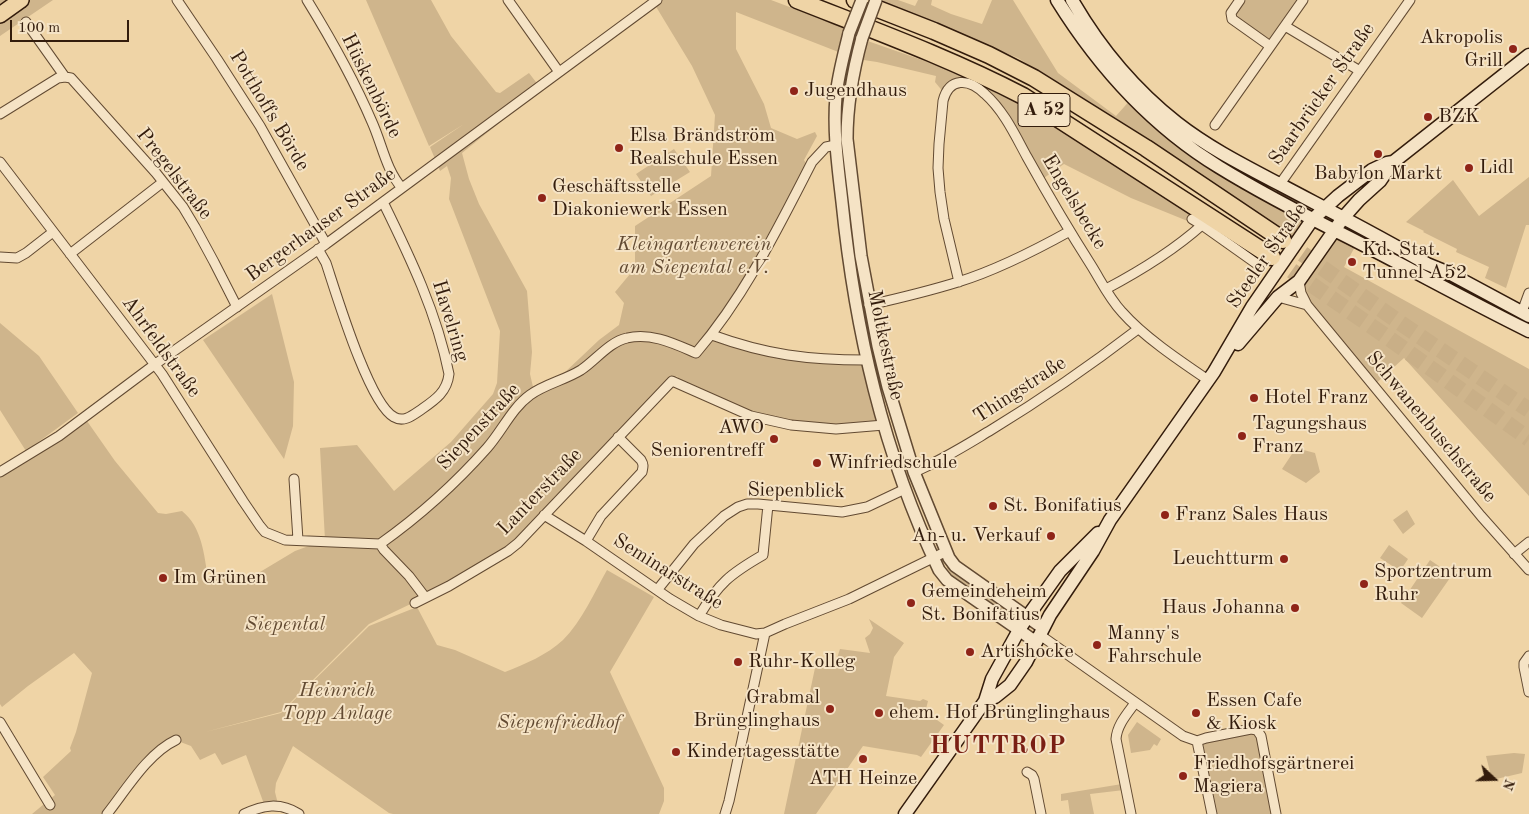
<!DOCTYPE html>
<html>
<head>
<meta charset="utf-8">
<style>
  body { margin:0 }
  #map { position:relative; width:1529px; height:814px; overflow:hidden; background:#efd4a6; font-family:"Old Standard TT",serif }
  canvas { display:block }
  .north { position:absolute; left:1469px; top:754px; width:50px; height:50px; -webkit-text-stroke:4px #f5e3c5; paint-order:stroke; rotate:111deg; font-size:14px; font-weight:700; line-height:20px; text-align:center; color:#331c0c }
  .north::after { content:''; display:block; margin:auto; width:18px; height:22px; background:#331c0c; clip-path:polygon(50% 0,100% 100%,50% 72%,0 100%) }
  .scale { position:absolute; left:10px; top:20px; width:119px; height:22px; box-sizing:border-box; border:2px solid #331c0c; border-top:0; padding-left:6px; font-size:15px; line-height:18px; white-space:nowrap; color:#331c0c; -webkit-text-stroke:4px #f5e3c5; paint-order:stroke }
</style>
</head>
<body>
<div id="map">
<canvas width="1529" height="814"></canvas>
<div class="north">N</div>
<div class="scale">100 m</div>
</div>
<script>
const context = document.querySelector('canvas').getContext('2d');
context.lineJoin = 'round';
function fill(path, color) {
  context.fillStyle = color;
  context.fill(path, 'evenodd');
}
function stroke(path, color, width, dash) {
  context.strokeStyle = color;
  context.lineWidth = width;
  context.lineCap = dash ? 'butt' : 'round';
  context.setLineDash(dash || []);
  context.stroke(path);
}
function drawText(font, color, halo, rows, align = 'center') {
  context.font = font + ' "Old Standard TT",serif';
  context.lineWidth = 4;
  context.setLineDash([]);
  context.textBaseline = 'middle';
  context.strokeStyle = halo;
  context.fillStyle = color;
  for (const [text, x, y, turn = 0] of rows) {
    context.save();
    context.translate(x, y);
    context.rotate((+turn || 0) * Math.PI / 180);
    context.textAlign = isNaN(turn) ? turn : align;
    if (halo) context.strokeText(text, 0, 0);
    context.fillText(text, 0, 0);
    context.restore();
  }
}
fill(new Path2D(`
  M0 0H53L0 36Z
  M366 0H431L451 36 496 92 500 93 529 73 539 86 499 115 503 120 462 153 469 179 479 204 527 291 532 352 530 374 533 387 562 375 599 340 619 325 624 303 615 292 635 268V226L711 176 715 115 692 66 655 5 662 0H771L848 29 841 53 736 12V49L764 104 771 128 797 139 815 132 817 136 804 160 807 165 790 205 712 336 737 345 866 360 883 423 836 425 790 422 752 413 679 380 677 376 518 543 448 586 369 624 281 712 205 732 281 713 369 626 417 607 437 645 455 650 505 672C525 664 547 655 563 640 582 621 594 593 607 570L654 597 610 672 664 788V801L659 814H393L389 813 293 746 276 783 275 792 278 804H264L246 755 222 765 215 753 200 760 191 746 175 740 166 744 106 814H32L55 795 43 777 71 751 70 748 76 732 92 673 74 653 28 686 2 707 0 704V476L36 456 87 421 115 461 158 513 166 514 182 511C202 527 204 554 208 578L231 575 250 578 295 551 325 540 320 448 357 445 394 491 451 442 493 394 497 383 500 331 449 199 451 178 447 166 440 171 430 147 464 124 429 146Z
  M877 0H898L915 6 918 0H932L931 5 951 14 982 24 992 0H1013L1058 73 1116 116 1132 98 1161 110 1315 204 1305 216 1297 240 1018 58 877 1Z
  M1246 0H1297L1269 39 1235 16Z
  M862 39C898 52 935 63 969 79 1048 117 1119 167 1191 215L1190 222 1131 198 1064 164 1041 180 1003 114 968 83 944 93 935 82 936 76 877 62 857 59Z
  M674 149 690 172 651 196 636 174Z
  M1529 177V225H1526L1506 288 1485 278 1489 267 1456 252 1457 249 1423 232 1424 231 1406 222 1453 180 1479 216Z
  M1334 232 1357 243 1344 267 1529 369V496L1404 358 1373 386 1306 303 1299 282Z
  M272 294 294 382 293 426 284 459 203 340Z
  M0 323 39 356 78 413 26 451 0 410Z
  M1296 448 1315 453 1320 472 1306 483 1282 469Z
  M1407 510 1415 524 1403 534 1393 520Z
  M1389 545 1408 559 1400 571 1380 558Z
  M1430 560 1452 575 1422 618 1401 603Z
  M948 565 1022 616 1018 623 945 571Z
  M869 619 904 643 894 657 886 696 920 701 923 699 928 701 926 709 937 720 944 725 921 757 917 755 863 746 816 814H784L815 668 837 658 840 649 870 653 865 638 870 634 873 628Z
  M1137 722 1161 739 1157 746 1154 744 1150 750 1131 753 1128 735Z
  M1256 731 1275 814H1213L1198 741Z
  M1514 753 1525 754 1522 773 1492 780 1486 756Z
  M1122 784 1124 790 1090 794 1094 814H1070L1068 800 1061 801V794Z`), '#cfb58c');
stroke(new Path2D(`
  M1283 240 1399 322 1529 410
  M1272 257 1387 337 1529 439`), '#c9af87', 16, [16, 8]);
const minor = new Path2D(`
  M177 0 217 59 260 126 326 244
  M307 0C331 39 354 80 372 122 382 144 386 170 402 188
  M508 0 559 72
  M1240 0 1231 13 1232 19 1270 46
  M26 22 65 77
  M1285 26 1360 71
  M0 114 58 78 65 77 71 78 156 173 183 207 195 227 214 262 237 307
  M1215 125 1303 0
  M0 162 162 374 243 501 260 526 265 532 285 540 380 544
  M1280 184 1410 0
  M1192 219 1202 225
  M318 249 326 263C336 293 369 404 394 417 404 423 413 415 422 409 435 400 447 392 449 374 437 313 410 257 383 202
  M70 254 163 182
  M0 257 17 258 26 253 53 232
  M1299 281 1301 293 1307 305 1481 516 1529 570
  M959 282 944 219 940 192 938 168 939 144 943 101C949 77 969 78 985 94 1004 111 1015 135 1027 157 1047 193 1068 229 1091 265 1101 281 1109 298 1122 312 1144 337 1180 361 1208 380
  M1106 289C1140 271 1173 251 1202 225L1257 264
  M1278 297 1307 305
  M869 305C900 298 929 291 958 282 997 270 1034 251 1070 231
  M1522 312 1529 293
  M712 335C767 355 808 360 866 360
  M0 472 59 436 154 365 326 244 657 0
  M914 472C941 461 966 445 991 430 1042 399 1091 365 1138 329
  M294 479 298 540
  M544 515 586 541 670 599 699 616 721 625 756 634 765 633 785 624 849 599 945 552
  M586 541 601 516 642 472C643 467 644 465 641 460L618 437
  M380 544C418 517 456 483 487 448 502 431 512 408 530 395 545 384 565 380 581 370 596 360 609 342 627 338 651 332 675 344 696 353 745 296 778 228 812 162L826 147 836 145
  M380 544 384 550 409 576 425 597
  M1514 554 1529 542
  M658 589 694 544 724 516 738 507 747 504H758L842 512 867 507 905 489
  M415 603 449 586 508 551 518 543 672 381 751 416 791 425 836 429 884 425
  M699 616C719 583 730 574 763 555L768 505
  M1040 635 1183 736 1197 741
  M1529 656 1524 663V667L1529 692
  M0 722 50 805
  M1197 741 1206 738 1251 729 1257 730 1261 736 1276 814
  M1197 741 1212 814
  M1027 772 1032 775 1034 779 1041 814
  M107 814C126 790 148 753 176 740
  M244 814C263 805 280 802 299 814
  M725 814 729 801 765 633
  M1131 814 1116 739C1117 725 1127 714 1135 703`);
const tertiary = new Path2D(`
  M849 33C844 54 838 75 836 96 833 132 838 167 842 202 855 330 883 453 939 570L947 580 1019 630 1030 638 1037 640
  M862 38C853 71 847 105 847 139L861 256 878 346 888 387 914 472 949 558 955 566 1043 628`);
const secondary = new Path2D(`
  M1057 0C1098 66 1152 126 1219 167 1261 193 1304 215 1348 237 1409 268 1468 301 1529 331
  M1072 0C1099 47 1134 89 1177 123 1209 148 1245 166 1281 185 1330 211 1379 236 1427 264L1449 273 1529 316
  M1387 167 1529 55
  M1238 344 1278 297 1299 281 1343 218 1359 200 1380 181 1393 162
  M985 701 995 697 1010 685 1026 662 1050 615 1093 551 1110 520 1214 372 1252 307 1312 220 1338 196 1372 170 1387 163 1393 162
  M905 814 985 701 992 679 1019 630 1028 616 1060 571 1098 533`);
const primary = new Path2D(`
  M0 15 21 0`);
const motorway = new Path2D(`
  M797 0C873 30 950 58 1023 96L1272 257
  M855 0 934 31 989 55 1034 78 1146 148 1283 240`);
stroke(minor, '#624a32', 11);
stroke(tertiary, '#624a32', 14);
stroke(secondary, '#331c0c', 15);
stroke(primary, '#331c0c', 18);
stroke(motorway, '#331c0c', 19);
stroke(minor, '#f5e3c5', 9);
stroke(tertiary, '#f5e3c5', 11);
stroke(secondary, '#f5e3c5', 12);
stroke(primary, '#efd4a6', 15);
stroke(motorway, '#efd4a6', 16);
const tertiaryBridge = new Path2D(`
  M849 33 862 0
  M862 38 876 0`);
stroke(tertiaryBridge, '#624a32', 14, []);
stroke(tertiaryBridge, '#f5e3c5', 11);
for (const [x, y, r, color] of [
  [1513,49,5,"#8f2418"],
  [794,91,5,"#8f2418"],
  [1428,117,5,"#8f2418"],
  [619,148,5,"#8f2418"],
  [1378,154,5,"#8f2418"],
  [1469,168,5,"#8f2418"],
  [542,198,5,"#8f2418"],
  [1352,262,5,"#8f2418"],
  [1254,398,5,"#8f2418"],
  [1242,436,5,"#8f2418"],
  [774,439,5,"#8f2418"],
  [817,463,5,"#8f2418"],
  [993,506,5,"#8f2418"],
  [1165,515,5,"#8f2418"],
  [1051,536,5,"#8f2418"],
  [1284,559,5,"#8f2418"],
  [163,578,5,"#8f2418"],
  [1364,584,5,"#8f2418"],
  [911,603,5,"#8f2418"],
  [1295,608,5,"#8f2418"],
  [1097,645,5,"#8f2418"],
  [970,652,5,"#8f2418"],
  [738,662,5,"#8f2418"],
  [830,709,5,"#8f2418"],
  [879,713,5,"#8f2418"],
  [1196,713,5,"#8f2418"],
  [676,752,5,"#8f2418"],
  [863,759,5,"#8f2418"],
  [1183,776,5,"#8f2418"]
]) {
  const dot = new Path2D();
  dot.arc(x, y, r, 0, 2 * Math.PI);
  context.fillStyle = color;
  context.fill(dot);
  stroke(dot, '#f5e3c5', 2);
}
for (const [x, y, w] of [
  [1044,110,52]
]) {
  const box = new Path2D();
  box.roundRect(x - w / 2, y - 16.5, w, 33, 4);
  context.fillStyle = '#f5e3c5';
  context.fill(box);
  stroke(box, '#331c0c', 1);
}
drawText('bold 19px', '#331c0c', null, [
  ["A 52",1044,110]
]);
drawText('20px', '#331c0c', '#f5e3c5', [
  ["Akropolis",1503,38,"right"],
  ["Grill",1503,61,"right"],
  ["Jugendhaus",804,91],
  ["BZK",1438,117],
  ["Elsa Brändström",629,136],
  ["Realschule Essen",629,159],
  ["Lidl",1479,168],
  ["Babylon Markt",1378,174,"center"],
  ["Geschäftsstelle",552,187],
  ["Diakoniewerk Essen",552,210],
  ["Kd. Stat.",1362,250],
  ["Tunnel A52",1362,273],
  ["Hotel Franz",1264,398],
  ["Tagungshaus",1252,424],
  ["Franz",1252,447],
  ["AWO",764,428,"right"],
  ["Seniorentreff",764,451,"right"],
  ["Winfriedschule",827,463],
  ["St. Bonifatius",1003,506],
  ["Franz Sales Haus",1175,515],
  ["An- u. Verkauf",1041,536,"right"],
  ["Leuchtturm",1274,559,"right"],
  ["Sportzentrum",1374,572],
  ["Ruhr",1374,595],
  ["Im Grünen",173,578],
  ["Gemeindeheim",921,592],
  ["St. Bonifatius",921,615],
  ["Haus Johanna",1285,608,"right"],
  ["Manny's",1107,634],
  ["Fahrschule",1107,657],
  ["Artishocke",980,652],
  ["Ruhr-Kolleg",748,662],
  ["Grabmal",820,698,"right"],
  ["Brünglinghaus",820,721,"right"],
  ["Essen Cafe",1206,701],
  ["& Kiosk",1206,724],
  ["ehem. Hof Brünglinghaus",889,713],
  ["Kindertagesstätte",686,752],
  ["Friedhofsgärtnerei",1193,764],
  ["Magiera",1193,787],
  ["ATH Heinze",863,779,"center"]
], 'left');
drawText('20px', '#331c0c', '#f5e3c5', [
  ["Hüskenbörde",371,86,64],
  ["Saarbrücker Straße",1322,94,-55],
  ["Potthoffs Börde",269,111,59],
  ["Pregelstraße",174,174,52],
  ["Engelsbecke",1074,202,59],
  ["Bergerhauser Straße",321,225,-36],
  ["Steeler Straße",1267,256,-55],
  ["Havelring",450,321,73],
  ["Moltkestraße",885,345,78],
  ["Ahrfeldstraße",161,347,54],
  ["Thingstraße",1020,390,-33],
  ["Siepenstraße",479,427,-47],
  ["Schwanenbuschstraße",1431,427,50],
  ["Siepenblick",796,491,1],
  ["Lanterstraße",540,492,-46],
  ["Seminarstraße",668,572,32]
]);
drawText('italic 20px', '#624a32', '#f5e3c5', [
  ["Kleingartenverein",694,245],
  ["am Siepental e.V.",694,268],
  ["Siepental",285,625],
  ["Heinrich",337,691],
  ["Topp Anlage",337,714],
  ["Siepenfriedhof",559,723]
]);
context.letterSpacing = '1px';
drawText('bold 25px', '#7a1f14', '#f5e3c5', [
  ["HUTTROP",998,746]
]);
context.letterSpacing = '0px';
</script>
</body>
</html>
